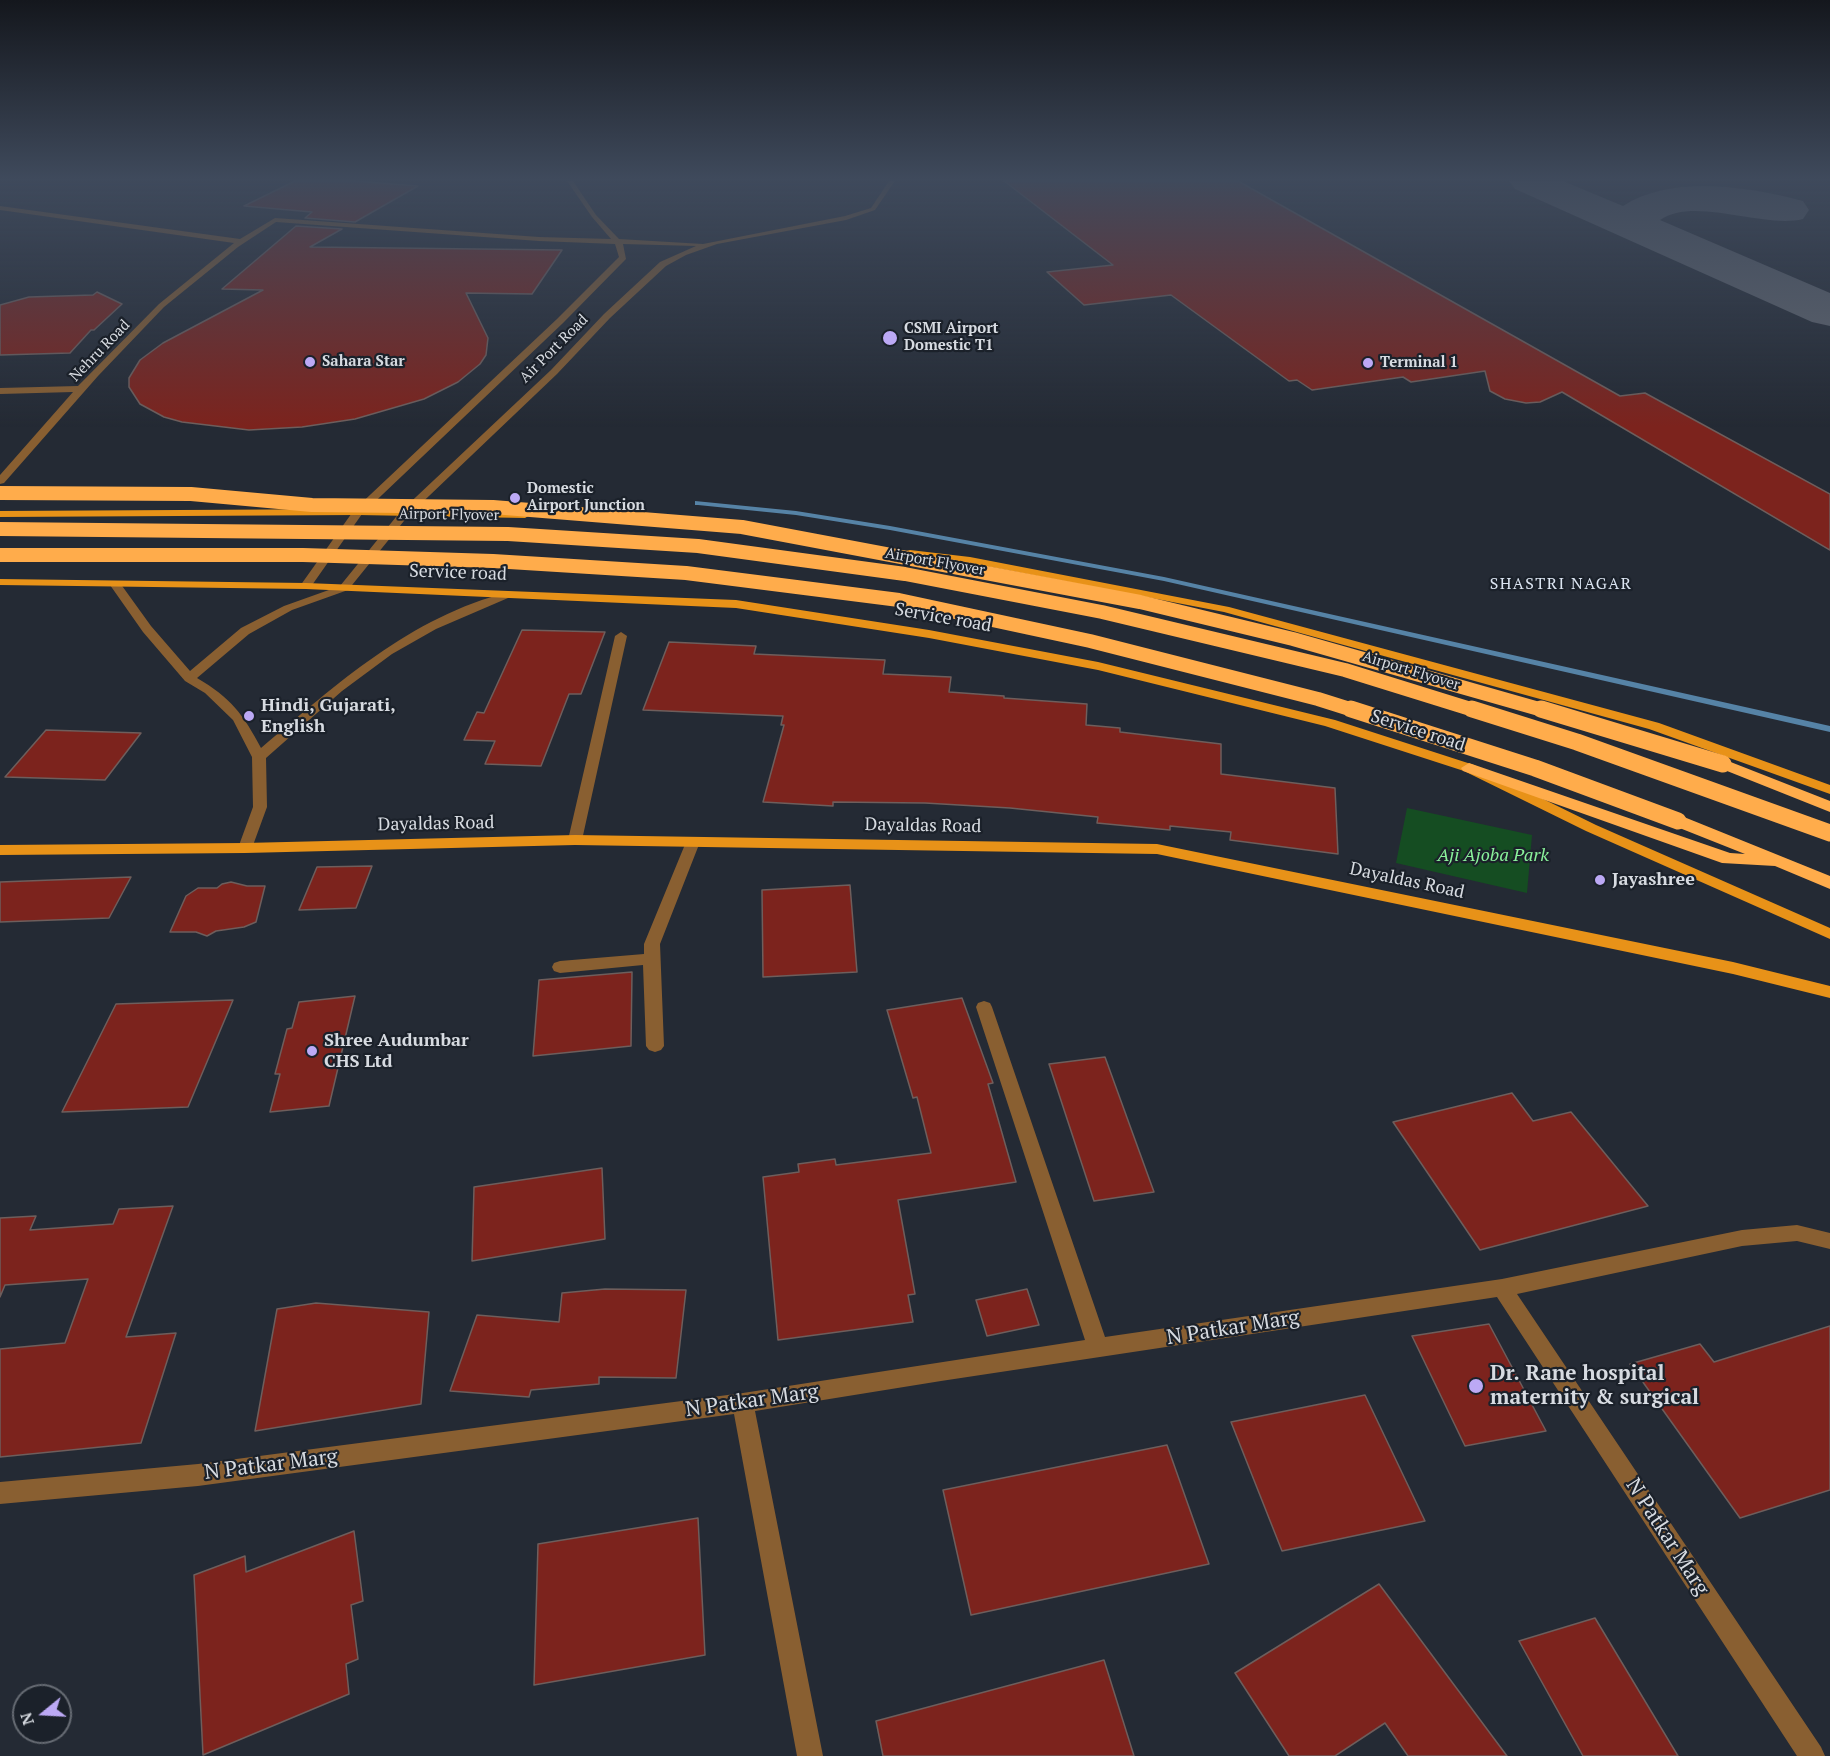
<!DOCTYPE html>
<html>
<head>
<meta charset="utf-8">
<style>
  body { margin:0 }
  #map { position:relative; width:1830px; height:1756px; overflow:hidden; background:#242a34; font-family:"PT Serif",serif }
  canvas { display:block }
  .north { position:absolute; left:12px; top:1684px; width:60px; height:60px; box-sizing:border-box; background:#1b212a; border:2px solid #666b73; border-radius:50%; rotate:252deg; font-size:16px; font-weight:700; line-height:24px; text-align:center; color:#d7dbe1 }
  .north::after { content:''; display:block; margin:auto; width:21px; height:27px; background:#bca9f5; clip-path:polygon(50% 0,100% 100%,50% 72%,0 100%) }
</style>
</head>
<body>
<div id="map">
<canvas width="1830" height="1756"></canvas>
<div class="north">N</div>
</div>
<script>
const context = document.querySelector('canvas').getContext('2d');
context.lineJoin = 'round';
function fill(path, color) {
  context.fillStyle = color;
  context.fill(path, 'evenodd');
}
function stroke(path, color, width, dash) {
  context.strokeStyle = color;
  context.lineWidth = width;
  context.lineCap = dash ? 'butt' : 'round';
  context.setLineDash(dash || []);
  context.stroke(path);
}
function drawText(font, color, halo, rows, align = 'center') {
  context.font = font + ' "PT Serif",serif';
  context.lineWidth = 4.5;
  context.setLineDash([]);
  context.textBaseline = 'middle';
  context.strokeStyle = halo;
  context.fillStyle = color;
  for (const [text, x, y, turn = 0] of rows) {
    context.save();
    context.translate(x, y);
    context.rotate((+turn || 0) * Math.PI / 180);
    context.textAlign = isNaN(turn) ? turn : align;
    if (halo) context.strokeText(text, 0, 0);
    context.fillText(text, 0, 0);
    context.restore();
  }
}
fill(new Path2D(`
  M1407 808 1532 835 1527 893 1396 863Z`), '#154d22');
fill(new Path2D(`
  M695 501 796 511 890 526 1164 577 1830 726V732L1164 581 890 530 796 515 698 505H695Z`), '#5683a6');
fill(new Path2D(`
  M1509 181H1563L1623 206C1673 174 1748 187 1803 201L1809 210 1803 219C1763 229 1695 196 1660 220L1830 293V326L1812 322 1515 189Z`), '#61666f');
const building = new Path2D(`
  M295 181H354L418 186 355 222 305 218 312 212 244 206Z
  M1004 181H1238L1620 396 1645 393 1830 494V550L1562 392 1540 402 1526 403 1505 399 1490 391 1485 371 1411 382 1403 377 1312 390 1297 380 1289 381 1171 295 1084 305 1047 272 1113 265Z
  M296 226 342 229 310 247 562 250 532 294 466 293 488 338 486 355 480 364 458 382 424 399 355 419 302 427 249 430 182 422 164 417 140 404 129 387V378L140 360 163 343 263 290 222 289Z
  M97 292 122 304 94 330H91L70 353 0 355V305L29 297 93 295Z
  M522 630 605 632 581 694H569L541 766 485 764 495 741 464 740 477 712 484 713Z
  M669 642 756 646 754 654 885 660 883 674 951 677 949 692 1004 696V698L1087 704 1086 725 1120 728V732L1221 744V774L1335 788 1338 854 1230 840 1231 832 1170 826V830L1097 823 1098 817 1010 808 925 803 833 802V806L763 802 784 725H781L783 716 643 710Z
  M46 730 141 733 105 780 5 777Z
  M372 866 356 908 299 910 317 867Z
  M131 877 109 918 0 922V882Z
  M231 882 247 886H265L256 922 244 927 216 931 207 936 196 932H170L186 896 198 888H217L222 884Z
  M850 885 857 972 763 977 762 890Z
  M632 972 631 1046 533 1056 539 980Z
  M355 996 329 1106 270 1112 280 1074H275L287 1029 292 1028 299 1002Z
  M962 998 993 1083 988 1084 1016 1182 898 1200 915 1294 908 1295 913 1322 778 1340 763 1177 799 1172 798 1164 835 1159 836 1165 931 1153 917 1097 913 1098 887 1010Z
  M233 1000 188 1107 62 1112 116 1004Z
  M1105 1057 1154 1192 1094 1201 1049 1064Z
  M1512 1093 1533 1121 1571 1112 1648 1206 1480 1250 1393 1122Z
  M602 1168 605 1239 472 1261 474 1187Z
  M173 1206 126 1337 176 1333 141 1443 0 1457V1349L65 1343 88 1279 5 1285 0 1297V1218L36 1216 30 1230 113 1224 119 1209Z
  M605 1289 686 1290 676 1378 599 1377V1384L531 1390 529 1397 450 1391 477 1315 559 1322 562 1293Z
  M1027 1289 1039 1325 987 1336 976 1300Z
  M316 1303 429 1312 421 1404 255 1431 277 1309Z
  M1489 1324 1546 1431 1465 1446 1412 1336Z
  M1830 1326V1490L1740 1518 1630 1364 1700 1344 1714 1362Z
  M1365 1395 1425 1521 1282 1551 1231 1422Z
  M1167 1445 1209 1564 971 1615 943 1490Z
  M698 1518 705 1655 534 1685 538 1544Z
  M354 1531 363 1601 351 1605 358 1659 346 1664 349 1694 203 1755 194 1575 245 1556 246 1572Z
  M1379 1584 1507 1756H1408L1385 1723 1335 1756H1289L1235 1673Z
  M1595 1618 1678 1756H1583L1519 1641Z
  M1104 1660 1134 1756H883L876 1721Z`);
fill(building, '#7c231d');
stroke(building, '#6e5e5c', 1.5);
fill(new Path2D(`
  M567 181H573L596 215 619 239 703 244 845 216 871 208 889 181H895L875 210 846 220 717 244 686 255 666 266 610 318 557 374 408 516 348 590 292 610 249 634 197 678C231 698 243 714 261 748 337 684 410 617 509 592L515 595 436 629 392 654 342 691 266 758 267 807 252 848 250 851H240L238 848 253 807 252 757 233 720 205 693 185 681 143 632 110 585 112 583H120L151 626 190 671 241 628 284 606 340 586 400 512 551 370 604 314 660 262 696 246 623 244 626 259 563 323 362 514 310 588 306 589 300 586 354 510 557 319 619 257 615 244 539 241 276 222 238 247 164 307 98 376 4 483 0 484V475L73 392 0 394V388L78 386 159 304 234 243 0 210V206L240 239 275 218 539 237 611 239 592 217Z
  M621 632 627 636 582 840 575 845 568 840 615 636Z
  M693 837 700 842 660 944 664 1046 661 1050 655 1052 649 1050 646 1046 643 965 560 973 554 971 552 967 554 963 560 961 644 954V944L686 842Z
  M984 1001 990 1003 992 1007 1105 1337 1502 1279 1742 1230 1797 1225 1830 1233V1249L1797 1241 1742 1246 1517 1294 1821 1747 1825 1756H1797L1497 1297 941 1381 755 1411 823 1756H797L734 1414 198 1486 0 1504V1482L198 1464 743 1393 1085 1340 976 1007 978 1003Z`), '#895f31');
fill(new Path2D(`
  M358 509 525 512 530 515 525 518 358 515 0 517V511Z
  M910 550 970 557 1229 607 1659 723 1830 785V794L1649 729 1224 612 970 563 906 555V551Z
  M0 579 306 583 736 600 929 630 1098 662 1335 720 1474 765 1596 825 1830 928V939L1586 831 1464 771 1325 726 1098 670 929 638 736 608 306 589 0 585Z
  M575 835 1157 844 1733 962 1830 986V998L1733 974 1157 854 575 845 245 853 0 855V845L245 843Z`), '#e89218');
fill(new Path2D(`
  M1723 759 1830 801V812L1717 767 1715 764 1717 761Z
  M1469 763 1730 853 1745 854 1672 825 1669 821 1672 817H1684L1830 876V889L1775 866 1722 863 1463 771 1461 768Z`), '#ffac4b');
stroke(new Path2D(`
  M0 493H61`), '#ffac4b', 11);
stroke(new Path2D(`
  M0 493 191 494 312 505 493 507 742 527 1140 602 1293 639 1546 711
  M0 529 508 534 698 546 905 574 1102 612 1345 670 1477 711
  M0 555H303L493 561 686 573 899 600 1090 641 1318 699 1356 711`), '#ffac4b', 14);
stroke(new Path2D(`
  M1351 709 1535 768 1678 821
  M1472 709 1577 742 1830 833
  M1541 709 1723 764`), '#ffac4b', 17);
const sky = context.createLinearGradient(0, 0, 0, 427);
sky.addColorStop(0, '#14171d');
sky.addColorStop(0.42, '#3f4a5c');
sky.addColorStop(1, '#3f4a5c00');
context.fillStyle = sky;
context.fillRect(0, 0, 1830, 427);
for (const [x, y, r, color] of [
  [890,338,8,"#bca9f5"],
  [310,362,6,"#bca9f5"],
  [1368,363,6,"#bca9f5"],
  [515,498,6,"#bca9f5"],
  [249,716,6,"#bca9f5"],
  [1600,880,6,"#bca9f5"],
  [312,1051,6,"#bca9f5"],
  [1476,1386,8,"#bca9f5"]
]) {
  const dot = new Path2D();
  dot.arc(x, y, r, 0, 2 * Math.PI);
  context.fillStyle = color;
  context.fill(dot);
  stroke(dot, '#1b212a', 2);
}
drawText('bold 15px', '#d7dbe1', '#1b212a', [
  ["CSMI Airport",904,329],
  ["Domestic T1",904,346],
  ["Sahara Star",322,362],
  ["Terminal 1",1380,363],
  ["Domestic",527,489],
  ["Airport Junction",527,506]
], 'left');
drawText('15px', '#d7dbe1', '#1b212a', [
  ["Air Port Road",554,349,-45],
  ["Nehru Road",100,351,-46],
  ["Airport Flyover",449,515,1],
  ["Airport Flyover",935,562,10],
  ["Airport Flyover",1411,671,17]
]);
context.letterSpacing = '1.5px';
drawText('16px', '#dce5f2', '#1b212a', [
  ["SHASTRI NAGAR",1561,584]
]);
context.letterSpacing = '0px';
drawText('18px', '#d7dbe1', '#1b212a', [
  ["Service road",458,573,2],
  ["Service road",943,618,10],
  ["Service road",1418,731,18],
  ["Dayaldas Road",436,824,-1],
  ["Dayaldas Road",923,826,1],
  ["Dayaldas Road",1407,881,12]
]);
drawText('bold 18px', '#d7dbe1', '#1b212a', [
  ["Hindi, Gujarati,",261,706],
  ["English",261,727],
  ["Jayashree",1612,880],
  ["Shree Audumbar",324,1041],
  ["CHS Ltd",324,1062]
], 'left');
drawText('italic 18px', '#8af29b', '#1b212a', [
  ["Aji Ajoba Park",1493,856]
]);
drawText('21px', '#d7dbe1', '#1b212a', [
  ["N Patkar Marg",1233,1328,-9],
  ["N Patkar Marg",752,1401,-8],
  ["N Patkar Marg",271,1465,-7],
  ["N Patkar Marg",1667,1537,57]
]);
drawText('bold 21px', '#d7dbe1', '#1b212a', [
  ["Dr. Rane hospital",1490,1374],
  ["maternity & surgical",1490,1398]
], 'left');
</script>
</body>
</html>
